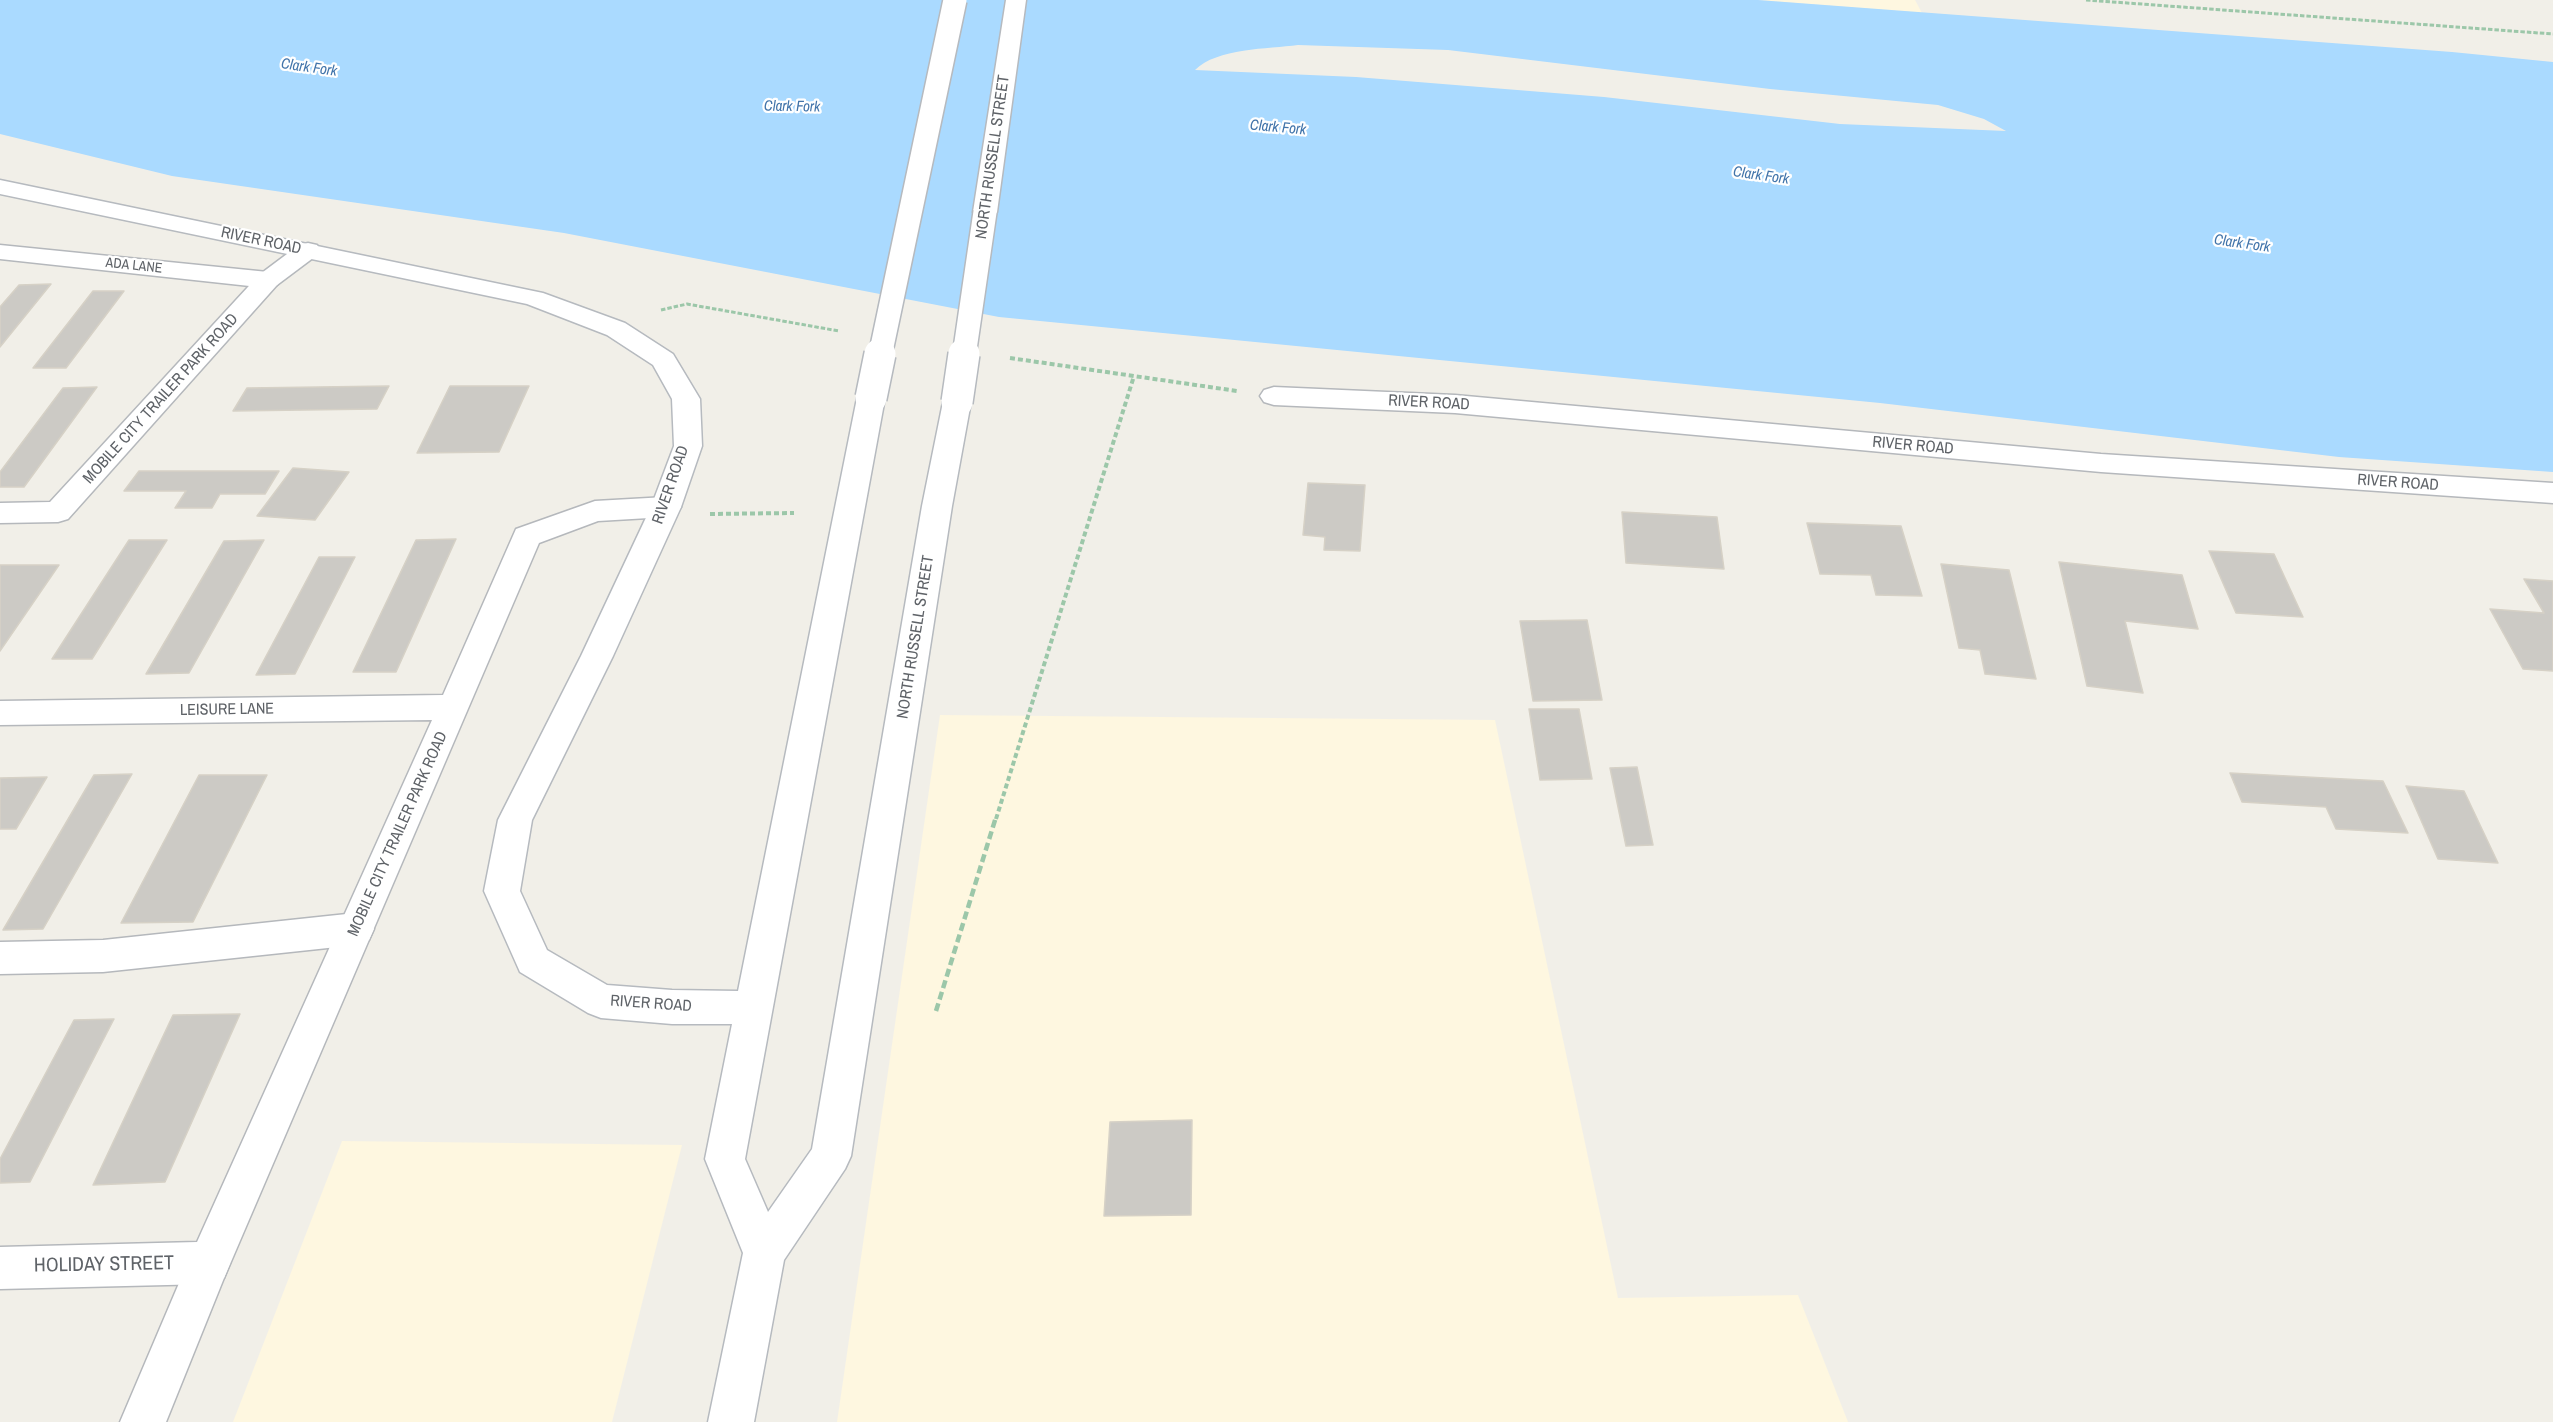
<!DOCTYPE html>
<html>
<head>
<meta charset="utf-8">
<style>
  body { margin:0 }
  canvas { display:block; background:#f1efe8 }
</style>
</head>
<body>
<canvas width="2553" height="1422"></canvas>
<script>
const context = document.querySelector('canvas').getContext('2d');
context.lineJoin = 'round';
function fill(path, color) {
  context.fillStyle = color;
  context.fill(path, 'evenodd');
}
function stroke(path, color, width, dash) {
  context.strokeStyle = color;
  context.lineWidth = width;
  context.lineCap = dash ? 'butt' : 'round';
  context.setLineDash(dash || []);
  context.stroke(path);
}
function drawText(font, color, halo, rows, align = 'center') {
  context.font = font + ' "Archivo Narrow",sans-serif';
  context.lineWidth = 4.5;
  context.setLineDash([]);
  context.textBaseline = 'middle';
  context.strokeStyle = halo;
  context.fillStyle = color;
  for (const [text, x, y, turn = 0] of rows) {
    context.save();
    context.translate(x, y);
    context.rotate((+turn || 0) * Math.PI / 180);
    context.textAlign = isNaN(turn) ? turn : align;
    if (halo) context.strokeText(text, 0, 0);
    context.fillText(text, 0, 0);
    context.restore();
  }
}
fill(new Path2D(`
  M1758 0H1915L1922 13Z
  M940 715 1495 720 1618 1298 1798 1295 1848 1422H837Z
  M342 1141 682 1145 612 1422H233Z`), '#fef7e0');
fill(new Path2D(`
  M0 0H1758L2452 52 2553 62V472L2339 457 1880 403 999 317 564 233 172 176 0 134ZM1298 45 1448 50 1770 89 1938 105 1984 119 2006 131 1840 124 1604 97 1356 77 1195 70C1217 48 1268 49 1298 45Z`), '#aadaff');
const building = new Path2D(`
  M51 284 0 347V307L19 285Z
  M93 291H124L66 368H33Z
  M389 386 377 409 233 411 247 388Z
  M450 386H529L499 452 417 453Z
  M97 387 24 487H0V472L63 388Z
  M293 468 349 472 315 520 257 516Z
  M139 471H279L265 494H220L212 508H175L186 491H124Z
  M1308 483 1365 485 1360 551 1324 550 1325 537 1303 535Z
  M1622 512 1717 517 1724 569 1626 563Z
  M1807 523 1901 526 1922 596 1876 595 1871 575 1820 574Z
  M456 539 396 672H353L416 540Z
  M129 540H167L92 659H52Z
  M264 540 189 673 146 674 224 541Z
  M2209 551 2274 554 2303 617 2236 613Z
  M319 557H355L295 674 256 675Z
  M2059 562 2182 575 2198 629 2125 621 2143 693 2087 686Z
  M1941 564 2009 570 2036 679 1985 674 1980 650 1959 648Z
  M0 565H59L0 651Z
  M2524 579 2553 581V671L2523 669 2490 609 2544 613Z
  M1587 620 1602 700 1533 701 1520 621Z
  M1529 709H1579L1592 779 1540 780Z
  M1637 767 1653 845 1626 846 1610 768Z
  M2230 773 2383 781 2408 833 2336 829 2326 807 2242 802Z
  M132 774 43 929 3 930 94 775Z
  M199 775H267L193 922 121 923Z
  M47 777 16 829H0V778Z
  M2406 786 2464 791 2498 863 2438 859Z
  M240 1014 165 1182 93 1185 173 1015Z
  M114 1019 30 1182 0 1183V1159L74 1020Z
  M1192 1120 1191 1215 1104 1216 1110 1122Z`);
fill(building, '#cccac5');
stroke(building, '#d6d1c6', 1.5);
const lane = new Path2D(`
  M308 243 317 245 320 250 317 255 277 285 68 519 58 522 0 523V503L50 502 259 275 299 245Z
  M356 913 369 918 374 929 369 940 356 945 103 972 0 974V942L103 940Z
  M209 1242 224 1248 230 1263 166 1422H120L194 1248Z`);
const street = new Path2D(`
  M0 245 268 272 277 275 281 280 277 285 268 288 0 259Z
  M1274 387 1455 395 2101 454 2553 483V503L2101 472 1455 413 1274 405 1264 402 1260 396 1264 390Z
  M666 497 676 500 681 507 676 514 666 517 598 521 539 543 224 1278 209 1284 0 1289V1247L197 1242 432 720 0 725V701L443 695 516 529 595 501Z`);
const secondary = new Path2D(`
  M1006 0H1026L997 212 994 217 985 219 976 217 973 212Z
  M0 180 543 293 625 323 673 354 700 399 702 446 681 507 613 656 532 820 520 891 547 950 607 985 672 990 738 991 857 398 861 392 871 389 881 392 885 398 745 1159 768 1212 812 1149 922 506 943 402 947 396 957 393 967 396 971 402 952 506 851 1156 845 1169 784 1260 754 1422H708L743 1253 705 1159 732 1024H672L601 1018 588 1013 520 972 484 891 498 820 581 656 651 507 674 446 672 399 653 365 607 335 527 304 0 194Z`);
stroke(lane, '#b5b8bc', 3);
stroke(street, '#b5b8bc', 3);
stroke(secondary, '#b6babf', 3);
stroke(new Path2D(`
  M2086 0 2553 34
  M661 310 687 304 839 331`), '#9cc7a9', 3, [4.5, 2]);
stroke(new Path2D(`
  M1010 358 1237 391
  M710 514 794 513
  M996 819 1134 376`), '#9cc7a9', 4, [5, 3]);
stroke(new Path2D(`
  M936 1011 996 817`), '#9cc7a9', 4.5, [8, 4]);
fill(lane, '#fff');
fill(street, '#fff');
fill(secondary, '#fff');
const secondaryBridgeFar1 = new Path2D(`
  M880 356 955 0
  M964 356 985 212`);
const secondaryBridge = new Path2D(`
  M871 398 880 354
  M957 402 964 354`);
stroke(secondaryBridgeFar1, '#b6babf', 26, []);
stroke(secondaryBridge, '#b6babf', 34, []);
stroke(secondaryBridgeFar1, '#fff', 23);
stroke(secondaryBridge, '#fff', 31);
drawText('14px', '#5f6368', '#fff', [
  ["ADA LANE",134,266,6]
]);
drawText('italic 15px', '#4174aa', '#fff', [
  ["Clark Fork",309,68,8],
  ["Clark Fork",792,107,1],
  ["Clark Fork",1278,128,5],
  ["Clark Fork",1761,176,8],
  ["Clark Fork",2242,244,8]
]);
drawText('16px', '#5f6368', '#fff', [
  ["NORTH RUSSELL STREET",993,157,-82],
  ["RIVER ROAD",261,241,12],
  ["MOBILE CITY TRAILER PARK ROAD",161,399,-48],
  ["RIVER ROAD",1429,403,3],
  ["RIVER ROAD",1913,446,5],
  ["RIVER ROAD",2398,483,4],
  ["RIVER ROAD",671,485,-71],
  ["NORTH RUSSELL STREET",916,637,-81],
  ["LEISURE LANE",227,710,-1],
  ["MOBILE CITY TRAILER PARK ROAD",398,834,-66],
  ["RIVER ROAD",651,1004,4]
]);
drawText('20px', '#5f6368', '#fff', [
  ["HOLIDAY STREET",104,1265,-1]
]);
</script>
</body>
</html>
